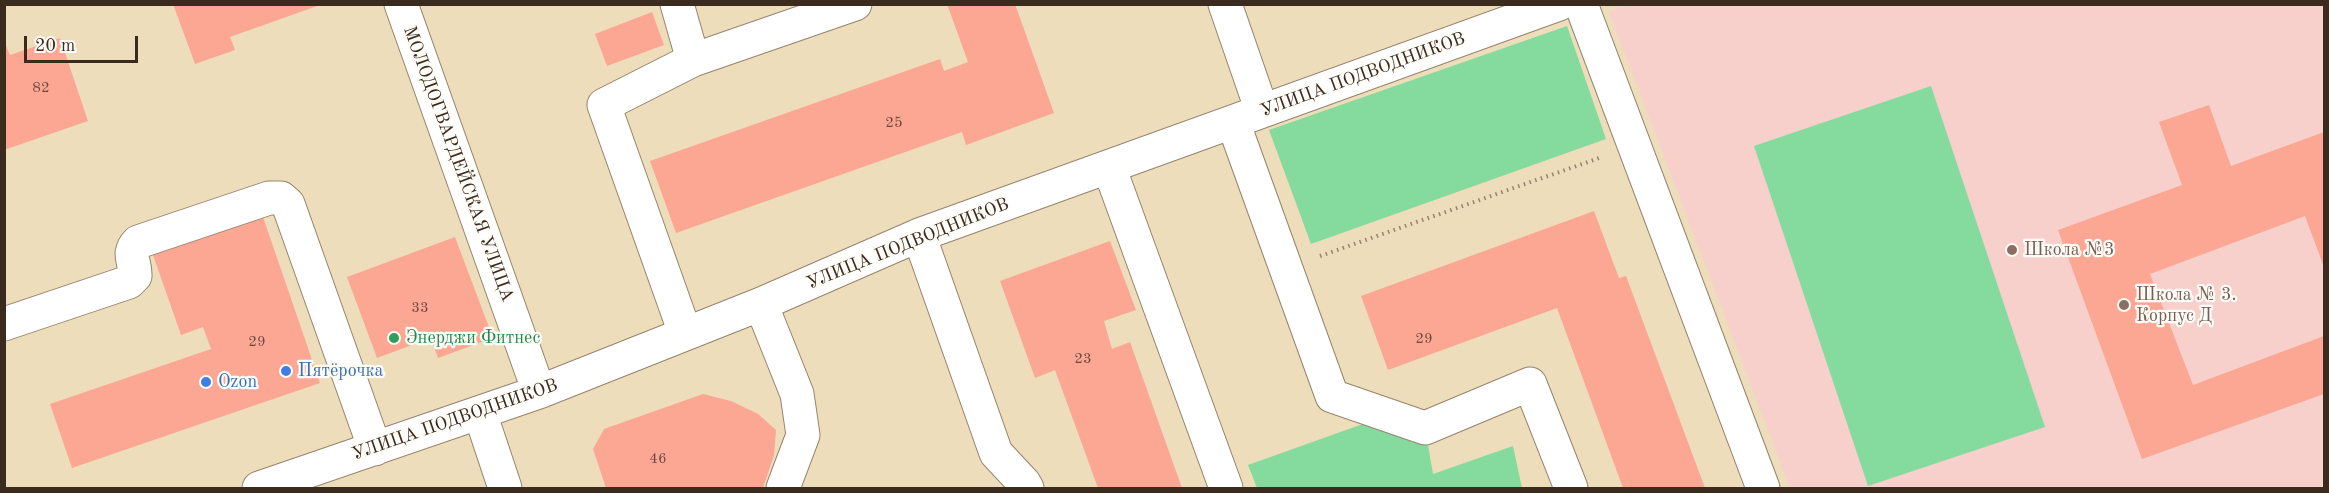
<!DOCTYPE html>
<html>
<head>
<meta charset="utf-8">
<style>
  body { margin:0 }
  #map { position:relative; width:2329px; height:493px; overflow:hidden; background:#edb; font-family:"Old Standard TT",serif }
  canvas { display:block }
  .frame { position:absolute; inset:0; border:6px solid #3b2a1e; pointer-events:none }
  .scale { position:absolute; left:24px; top:36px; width:114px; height:27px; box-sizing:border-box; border:3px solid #3b2a1e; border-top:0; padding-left:8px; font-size:18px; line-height:21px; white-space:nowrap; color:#3b2a1e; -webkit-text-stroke:4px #fdfcf7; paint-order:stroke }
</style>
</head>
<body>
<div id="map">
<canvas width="2329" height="493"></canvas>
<div class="frame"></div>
<div class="scale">20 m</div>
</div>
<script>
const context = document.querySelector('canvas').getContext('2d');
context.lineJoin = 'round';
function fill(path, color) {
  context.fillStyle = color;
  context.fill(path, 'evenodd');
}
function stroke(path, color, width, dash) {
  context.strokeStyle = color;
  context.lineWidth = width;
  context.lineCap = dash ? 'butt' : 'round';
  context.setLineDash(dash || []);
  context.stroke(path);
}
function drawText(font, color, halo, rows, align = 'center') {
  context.font = font + ' "Old Standard TT",serif';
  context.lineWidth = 4.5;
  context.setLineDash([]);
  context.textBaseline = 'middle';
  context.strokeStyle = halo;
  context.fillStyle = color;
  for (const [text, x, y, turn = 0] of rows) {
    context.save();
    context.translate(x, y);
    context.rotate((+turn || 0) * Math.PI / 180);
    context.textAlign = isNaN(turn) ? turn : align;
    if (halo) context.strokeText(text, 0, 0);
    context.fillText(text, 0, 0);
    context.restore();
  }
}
fill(new Path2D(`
  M1630 4 2324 5V488H1790L1609 12Z`), '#f7d0cb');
fill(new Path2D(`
  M1567 26 1606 139 1311 244 1269 130Z
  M1931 86 2045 427 1868 486 1754 146Z
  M1388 415 1425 428 1433 474 1513 446 1522 488H1257L1248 465Z`), '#85da9d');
fill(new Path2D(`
  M173 4H320V5L230 37 235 50 195 64Z
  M947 4H1015L1054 113 966 145 962 132 676 233 650 161 940 59 944 71 968 62Z
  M652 12 664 45 607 66 595 34Z
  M60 38 88 121 4 150V41L10 55Z
  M2209 105 2231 166 2324 132V267L2305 216 2150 274 2193 385 2324 336V394L2142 459 2058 230 2182 185 2159 122Z
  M1594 211 1619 278 1626 276 1705 488H1623L1557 308 1388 370 1361 296Z
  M263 217 320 383 72 468 50 404 211 349 203 327 181 335 153 255Z
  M455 237 493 338 438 358 431 338 377 358 347 277Z
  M1110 241 1136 310 1104 321 1112 349 1130 342 1182 488H1098L1055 370 1035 378 1000 281Z
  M703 394 731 401 758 414 776 430 774 455 763 488H606L593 449 604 429Z`), '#fca694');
const minor = new Path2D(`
  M401 4 539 392
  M677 4 693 60
  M1225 4 1262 111
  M1581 4 1763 488
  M1233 122 1332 396 1425 428 1530 384 1571 488
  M1109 167 1226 488
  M919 235 996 453 1024 483 1027 488
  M761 304 797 394 803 435 783 488
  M4 324 129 282 135 276C136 262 126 254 138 242L269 198H281L288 204 375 449
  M685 333 604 105 693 60 855 4
  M480 413 505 488
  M259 488 539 392 761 304 919 235 1559 4`);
stroke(minor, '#94846c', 35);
stroke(new Path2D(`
  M1320 256 1602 157`), '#94846c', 4, [1.5, 4.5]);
stroke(minor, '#fff', 33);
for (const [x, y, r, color] of [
  [2012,250,6,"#8d6e63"],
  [2124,305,6,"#8d6e63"],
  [394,338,6,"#2e9e5b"],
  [286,371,6,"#3f7fe0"],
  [206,382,6,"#3f7fe0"]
]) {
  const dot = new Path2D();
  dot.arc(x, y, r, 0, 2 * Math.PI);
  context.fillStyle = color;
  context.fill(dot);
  stroke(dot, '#fdfcf7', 2);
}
drawText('15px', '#6b493c', null, [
  ["82",41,88],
  ["25",894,123],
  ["33",420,308],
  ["29",1424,339],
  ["29",257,342],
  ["23",1083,359],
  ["46",658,459]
]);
drawText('18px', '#3b2a1e', '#fdfcf7', [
  ["УЛИЦА ПОДВОДНИКОВ",1363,75,-20],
  ["МОЛОДОГВАРДЕЙСКАЯ УЛИЦА",458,164,70],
  ["УЛИЦА ПОДВОДНИКОВ",908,244,-22],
  ["УЛИЦА ПОДВОДНИКОВ",455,420,-19]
]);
drawText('18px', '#785e54', '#fdfcf7', [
  ["Школа №3",2024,250],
  ["Школа № 3.",2136,295],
  ["Корпус Д",2136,316]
], 'left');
drawText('18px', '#27864d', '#fdfcf7', [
  ["Энерджи Фитнес",406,338]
], 'left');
drawText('18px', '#366cbe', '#fdfcf7', [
  ["Пятёрочка",298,371],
  ["Ozon",218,382]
], 'left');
</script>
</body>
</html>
